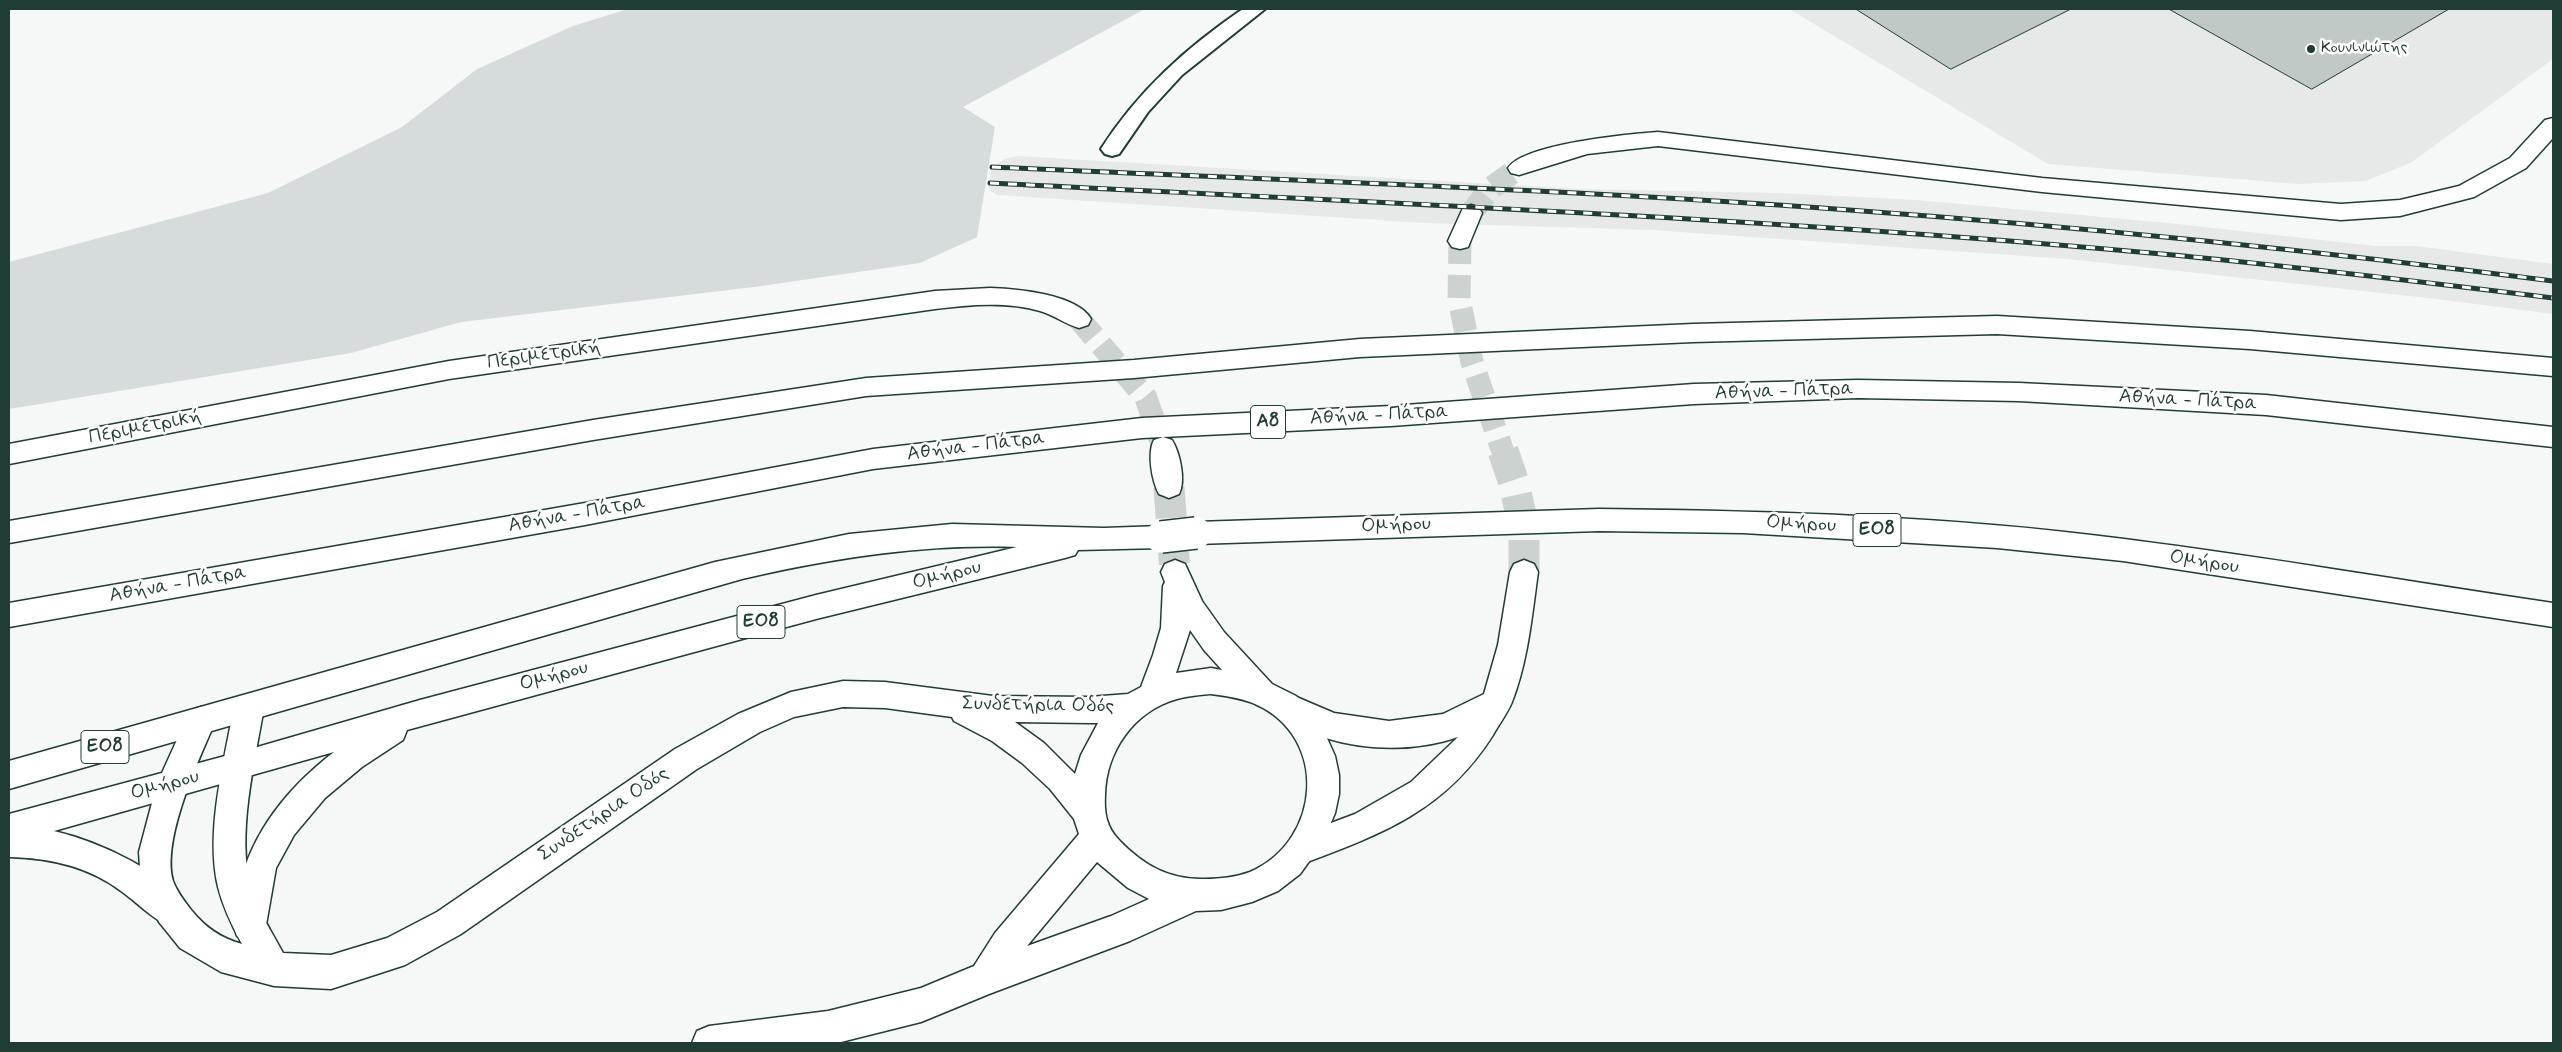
<!DOCTYPE html>
<html>
<head>
<meta charset="utf-8">
<style>
  body { margin:0 }
  #map { position:relative; width:2562px; height:1052px; overflow:hidden; background:#f6f7f7; font-family:Mynerve,sans-serif }
  canvas { display:block }
  .frame { position:absolute; inset:0; border:10px solid #1f3d34; pointer-events:none }
</style>
</head>
<body>
<div id="map">
<canvas width="2562" height="1052"></canvas>
<div class="frame"></div>
</div>
<script>
const context = document.querySelector('canvas').getContext('2d');
context.lineJoin = 'round';
function fill(path, color) {
  context.fillStyle = color;
  context.fill(path, 'evenodd');
}
function stroke(path, color, width, dash) {
  context.strokeStyle = color;
  context.lineWidth = width;
  context.lineCap = dash ? 'butt' : 'round';
  context.setLineDash(dash || []);
  context.stroke(path);
}
function drawText(font, color, halo, rows, align = 'center') {
  context.font = font + ' Mynerve,sans-serif';
  context.lineWidth = 5;
  context.setLineDash([]);
  context.textBaseline = 'middle';
  context.strokeStyle = halo;
  context.fillStyle = color;
  for (const [text, x, y, turn = 0] of rows) {
    context.save();
    context.translate(x, y);
    context.rotate((+turn || 0) * Math.PI / 180);
    context.textAlign = isNaN(turn) ? turn : align;
    if (halo) context.strokeText(text, 0, 0);
    context.fillText(text, 0, 0);
    context.restore();
  }
}
fill(new Path2D(`
  M1789 9H2553V59L2412 162 2366 181 2299 184 2048 164Z
  M1017 156 1577 189 1780 193 1917 200 2168 223 2375 246H2416L2553 264V314L2437 299 2068 259 1651 230 1424 223 997 195 991 191 988 187 992 167 1005 159Z`), '#e6e9e8');
fill(new Path2D(`
  M628 9H1145L963 107 995 127 977 237 920 263 754 287 461 322 351 353 9 409V262L268 193 402 127 477 69 573 26Z`), '#d6dcdb');
const building = new Path2D(`
  M1856 9H2071L1951 69Z
  M2169 9H2449L2312 89Z`);
fill(building, '#c0c9c6');
stroke(building, '#1f3d34', 1);
stroke(new Path2D(`
  M1471 213 1491 188 1519 168
  M1460 241 1459 299 1472 362 1503 452`), '#cbd2d0', 23, [23, 11]);
stroke(new Path2D(`
  M1503 451 1514 483 1524 529V572`), '#cbd2d0', 31, [31, 15]);
stroke(new Path2D(`
  M1079 319 1146 398 1163 447`), '#cbd2d0', 23, [23, 11]);
stroke(new Path2D(`
  M1169 487 1175 572`), '#cbd2d0', 31, [31, 15]);
const lane = new Path2D(`
  M1243 9H1265L1182 75 1148 112 1119 154 1112 156 1105 154 1101 149C1138 91 1186 48 1243 9Z`);
const street = new Path2D(`
  M2553 118V138L2526 168 2474 197 2400 216 2341 220 2042 192 1658 146 1587 154 1519 175 1511 173 1508 168C1523 144 1629 134 1658 132L2042 178 2341 204 2400 200 2459 186 2510 158 2545 120Z
  M1471 205 1479 208 1482 213 1468 247 1460 249 1452 247 1448 241 1463 208Z
  M1524 560 1534 564 1538 572C1532 615 1528 661 1512 702 1507 714 1499 724 1493 735 1445 811 1382 834 1302 864L1291 860 1286 849 1291 838 1355 814 1411 782 1458 737C1419 751 1369 751 1329 739 1311 733 1294 723 1276 715L1272 706 1276 697 1287 693 1334 713 1389 721 1443 714 1484 694 1498 645 1510 572 1514 564Z`);
const secondary = new Path2D(`
  M990 288C1017 289 1077 294 1091 319L1088 325 1079 328C1065 324 1054 315 1040 311 1006 301 969 305 935 309L449 379 9 464V444L449 361 935 291Z
  M1163 437 1172 440C1180 453 1186 481 1179 494L1169 498 1159 494C1152 481 1147 453 1154 440Z
  M1175 560 1185 564 1202 601 1224 632 1272 684 1296 696 1307 706 1322 727 1335 756 1339 775V794L1335 813 1323 842 1300 874 1278 891 1252 902 1221 910 1196 911 1130 941 989 994 921 1022 837 1043H692L697 1031 709 1026 828 1011 921 988 974 966 995 933 1079 834 1074 819 1050 789 1022 763 992 741 954 721 952 717 885 708 843 707 794 717 760 732 697 769 461 934 405 965 331 989 274 986 221 972 180 948 159 922 141 883 139 852 157 784 190 711 201 707 212 711 216 720C199 759 161 840 173 881 177 892 185 902 192 911 205 927 220 938 242 944 232 926 223 907 218 887 205 832 224 762 234 707L238 698 249 694 260 698 264 707C255 761 236 835 251 888 258 912 272 932 283 953L331 955 387 938 437 912 675 749 738 714 791 692 843 681 885 682 993 696 1089 697 1128 694 1141 687 1153 655 1161 628 1163 586 1165 582 1161 572 1165 564ZM1190 630 1204 650 1222 670 1211 668 1176 673ZM1211 694C1226 696 1242 698 1255 704 1329 736 1322 841 1250 872 1236 877 1220 879 1205 879 1169 880 1143 865 1119 840 1106 827 1104 812 1105 795 1106 751 1134 711 1177 699 1188 696 1200 695 1211 694ZM1015 722 1089 723H1098L1081 755 1075 774 1044 743ZM1097 862 1128 888 1149 899 1111 916 1027 946Z`);
const primary = new Path2D(`
  M1599 509C1774 511 1950 516 2124 539 2267 557 2410 582 2553 603V627L2123 561 1997 548 1743 533 1599 531 1196 544 1186 541 1182 533 1186 525 1196 522Z
  M952 524 1104 528 1161 526 1171 529 1175 537 1171 545 1161 548 1078 550 1075 555 1065 558 816 619 407 730 403 740 362 767 325 798 294 835 276 868 266 925 261 936 249 941 237 936C232 923 234 913 237 899 247 837 286 789 334 752L54 831C93 840 171 872 188 911L183 922 171 927C152 919 138 903 121 891 88 866 49 858 9 857V814L240 752 420 700 816 595 1017 547C923 544 833 558 742 579L9 789V761L715 562 849 534Z`);
const highway = new Path2D(`
  M1997 316 2250 331 2553 358V376L2250 349 1997 334 1693 342 1360 357 1134 378 866 396 593 440 9 543V521L593 420 866 378 1134 360 1360 339 1693 324Z
  M1858 380 2019 383 2266 395 2553 427V447L2266 415 2019 401 1858 398 1694 404 1391 426 1142 438 873 469 585 525 9 627V603L585 503 873 449 1142 418 1391 406 1694 384Z`);
stroke(lane, '#1f3d34', 4);
stroke(street, '#1f3d34', 3);
stroke(secondary, '#1f3d34', 3);
stroke(primary, '#1f3d34', 3);
stroke(highway, '#1f3d34', 3);
fill(lane, '#fff');
fill(street, '#fff');
fill(secondary, '#fff');
fill(primary, '#fff');
fill(highway, '#fff');
const rail = new Path2D(`
  M992 167C1278 180 1563 189 1849 210 2084 227 2319 251 2553 281
  M990 183C1381 203 1772 218 2162 254 2292 266 2423 282 2553 298`);
stroke(rail, '#1f3d34', 5);
stroke(rail, '#fff', 3, [9]);
const primaryBridge = new Path2D(`
  M1161 537 1196 533`);
stroke(primaryBridge, '#1f3d34', 34, []);
stroke(primaryBridge, '#fff', 31);
for (const [x, y, r, color] of [
  [2311,49,5,"#1f3d34"]
]) {
  const dot = new Path2D();
  dot.arc(x, y, r, 0, 2 * Math.PI);
  context.fillStyle = color;
  context.fill(dot);
  stroke(dot, '#fff', 2);
}
drawText('16px', '#1f3d34', '#fff', [
  ["Κουνινιώτης",2321,49]
], 'left');
for (const [x, y, w] of [
  [1268,422,35],
  [1877,530,48],
  [761,622,48],
  [105,747,48]
]) {
  const box = new Path2D();
  box.roundRect(x - w / 2, y - 16.5, w, 33, 4);
  context.fillStyle = '#fff';
  context.fill(box);
  stroke(box, '#1f3d34', 1);
}
drawText('bold 19px', '#1f3d34', null, [
  ["Α8",1268,422],
  ["ΕΟ8",1877,530],
  ["ΕΟ8",761,622],
  ["ΕΟ8",105,747]
]);
drawText('20px', '#1f3d34', '#fff', [
  ["Περιμετρική",544,356,-8],
  ["Αθήνα - Πάτρα",1784,392,-2],
  ["Αθήνα - Πάτρα",2188,401,3],
  ["Αθήνα - Πάτρα",1379,416,-3],
  ["Περιμετρική",145,428,-11],
  ["Αθήνα - Πάτρα",976,447,-7],
  ["Αθήνα - Πάτρα",577,515,-10],
  ["Ομήρου",1801,525,3],
  ["Ομήρου",1396,526,-2],
  ["Ομήρου",2204,563,9],
  ["Ομήρου",947,576,-14],
  ["Αθήνα - Πάτρα",178,585,-10],
  ["Ομήρου",554,677,-15],
  ["Συνδετήρια Οδός",1038,706,1],
  ["Ομήρου",165,786,-15],
  ["Συνδετήρια Οδός",604,815,-34]
]);
</script>
</body>
</html>
